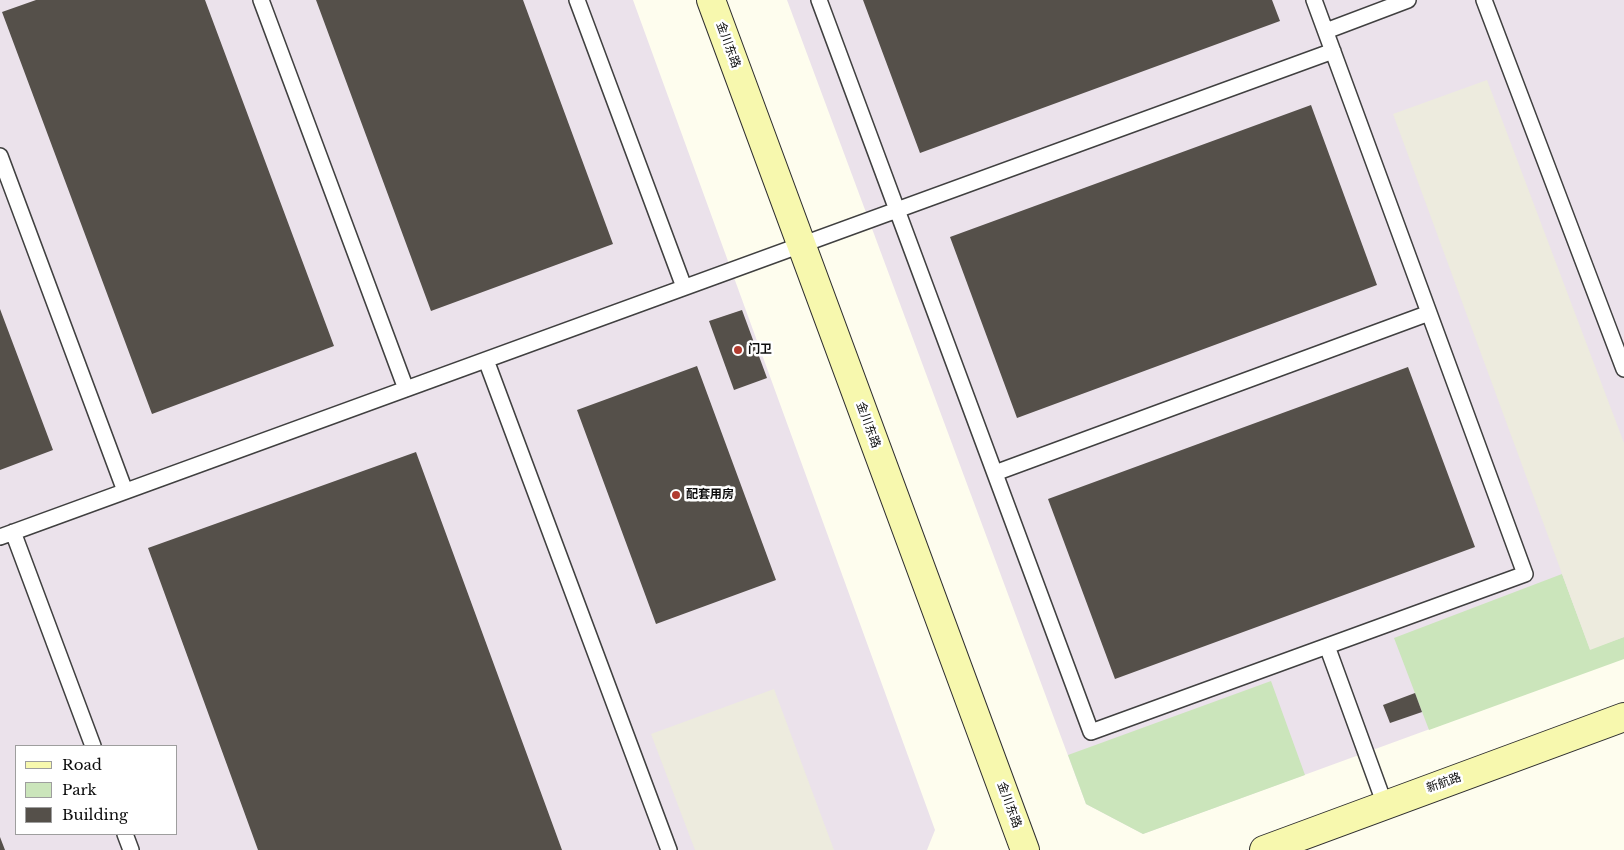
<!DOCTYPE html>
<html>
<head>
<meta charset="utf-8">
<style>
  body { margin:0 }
  #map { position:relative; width:1624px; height:850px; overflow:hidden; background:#fefdee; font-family:"Libre Baskerville",serif }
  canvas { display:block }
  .legend { position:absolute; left:15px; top:745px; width:162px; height:90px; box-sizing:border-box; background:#fff; border:1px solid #9e9e9e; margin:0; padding:6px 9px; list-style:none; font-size:15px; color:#0d0d0d }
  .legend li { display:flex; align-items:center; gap:10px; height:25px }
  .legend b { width:25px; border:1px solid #9e9e9e }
</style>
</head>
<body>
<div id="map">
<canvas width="1624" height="850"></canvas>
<ul class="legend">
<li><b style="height:6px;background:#f7f8ae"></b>Road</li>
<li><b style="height:14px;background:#cbe5bb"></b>Park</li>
<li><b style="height:14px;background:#55504a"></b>Building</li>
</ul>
</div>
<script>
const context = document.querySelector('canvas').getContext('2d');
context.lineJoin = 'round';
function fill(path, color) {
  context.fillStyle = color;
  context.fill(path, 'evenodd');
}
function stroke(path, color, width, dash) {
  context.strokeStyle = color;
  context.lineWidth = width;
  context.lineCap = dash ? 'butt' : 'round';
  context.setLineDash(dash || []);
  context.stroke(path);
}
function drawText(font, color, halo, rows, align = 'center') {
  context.font = font + ' "Libre Baskerville","Noto Sans SC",serif';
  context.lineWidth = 5;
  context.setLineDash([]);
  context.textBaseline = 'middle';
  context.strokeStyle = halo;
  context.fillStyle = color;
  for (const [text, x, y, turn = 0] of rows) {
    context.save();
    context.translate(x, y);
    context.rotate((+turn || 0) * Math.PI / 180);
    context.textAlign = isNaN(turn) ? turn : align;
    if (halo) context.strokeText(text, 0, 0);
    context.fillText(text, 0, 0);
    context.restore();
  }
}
fill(new Path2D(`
  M0 0H633L935 830 927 850H0ZM16 746H176V834H16Z
  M787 0H1624V658L1143 834 1086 804Z`), '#ebe2eb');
fill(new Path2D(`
  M1562 574 1590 649 1624 637V659L1429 730 1394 638Z
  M1271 681 1305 775 1143 834 1086 804 1068 755Z`), '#cbe5bb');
fill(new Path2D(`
  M1487 80 1624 443V637L1590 650 1393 114Z
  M774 689 834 850H695L651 734Z`), '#edebde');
fill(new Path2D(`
  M36 0H205L334 346 152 414 2 12Z
  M316 0H523L613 244 431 311Z
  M863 0H1272L1280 21 920 153Z
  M1311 105 1377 285 1017 418 950 237Z
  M0 309 53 450 0 470Z
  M742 310 767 378 734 390 709 321Z
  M697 366 776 580 656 624 577 410Z
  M1408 367 1475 547 1115 679 1048 499Z
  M416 452 562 850H258L148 548Z
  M1415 693 1422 712 1390 723 1383 705Z
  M0 837 5 850H0Z`), '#55504a');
const lane = new Path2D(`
  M261 0 406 389
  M577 0 684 287
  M819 0 1091 732 1525 574 1314 0
  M1484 0 1624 369
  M1326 31 1408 0
  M0 156 125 491
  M486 360 669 850
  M995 473 1429 313
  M13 532 93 746
  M0 537 1333 51
  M1327 646 1385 805
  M125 834 131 850`);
const secondary = new Path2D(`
  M711 0 1025 850
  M1264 850 1624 717`);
stroke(lane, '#404040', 18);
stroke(secondary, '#2f2f2f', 30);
stroke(lane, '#fff', 15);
stroke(secondary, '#f7f8ae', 28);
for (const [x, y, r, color] of [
  [738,350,5,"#b13c30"],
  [676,495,5,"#b13c30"]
]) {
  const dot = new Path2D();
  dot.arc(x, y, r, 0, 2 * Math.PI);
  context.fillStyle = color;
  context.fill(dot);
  stroke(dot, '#fff', 2);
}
drawText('12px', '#0d0d0d', '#fff', [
  ["金川东路",728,45,70],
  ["金川东路",868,425,70],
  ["新航路",1444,783,-20],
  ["金川东路",1009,805,70]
]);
drawText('bold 12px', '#0d0d0d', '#fff', [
  ["门卫",748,350],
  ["配套用房",686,495]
], 'left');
</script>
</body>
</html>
